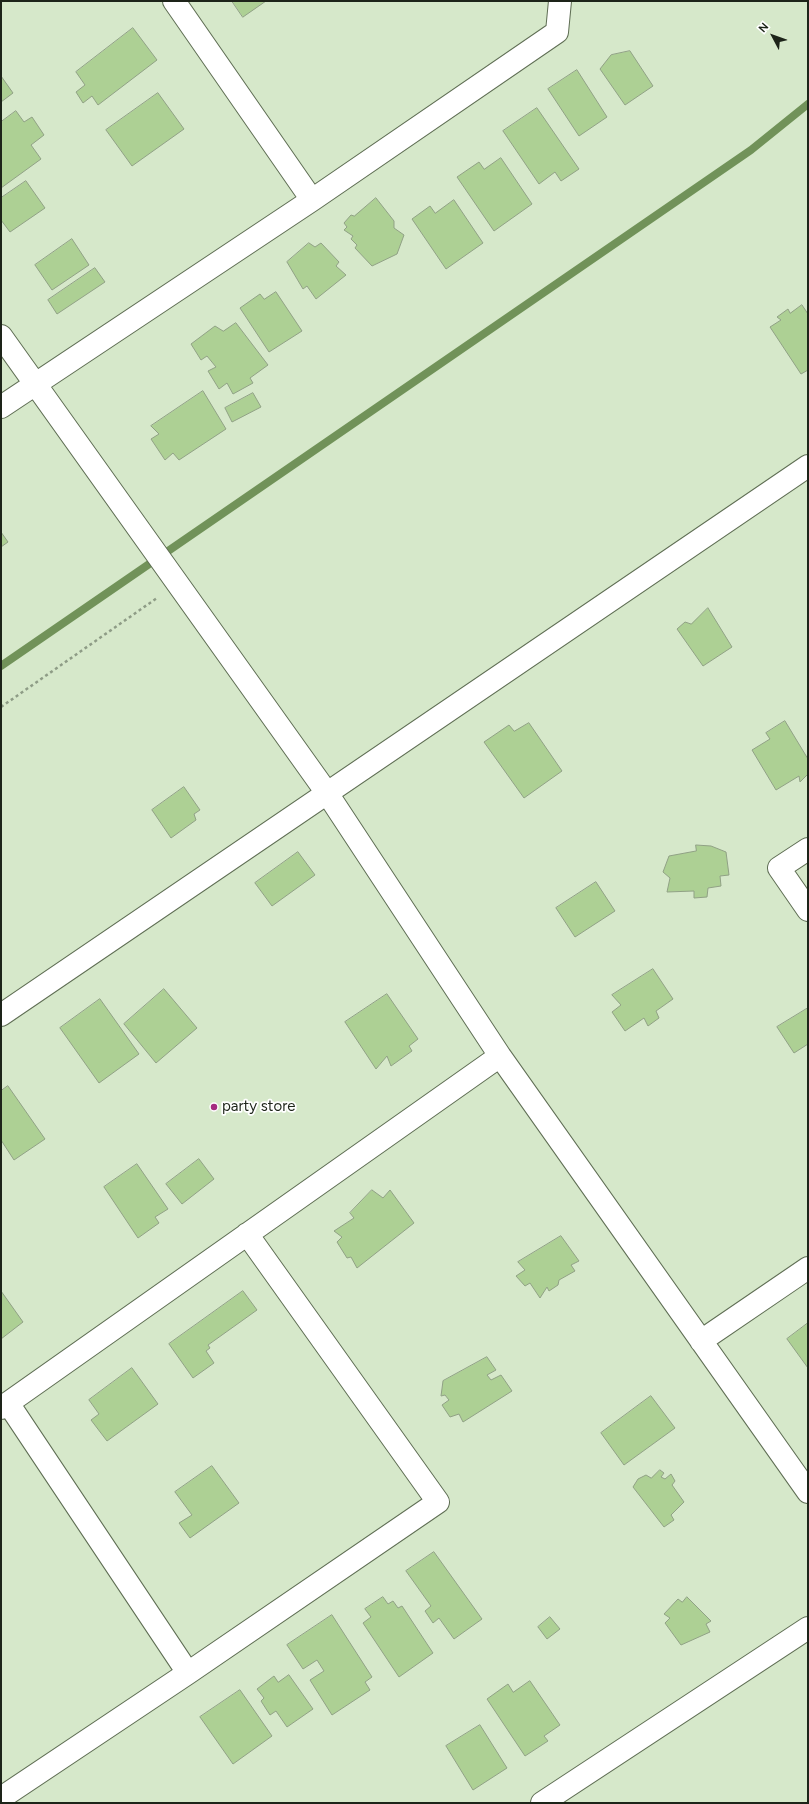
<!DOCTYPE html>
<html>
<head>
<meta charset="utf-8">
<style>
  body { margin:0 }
  #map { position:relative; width:809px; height:1804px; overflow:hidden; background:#d6e8ca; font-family:Figtree,sans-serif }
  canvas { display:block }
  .frame { position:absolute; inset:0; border:2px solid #1d2419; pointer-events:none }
  .north { position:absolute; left:753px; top:16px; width:40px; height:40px; -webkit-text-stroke:3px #fff; paint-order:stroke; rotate:311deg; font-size:11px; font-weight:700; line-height:16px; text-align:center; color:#1d2419 }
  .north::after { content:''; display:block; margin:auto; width:14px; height:18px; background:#1d2419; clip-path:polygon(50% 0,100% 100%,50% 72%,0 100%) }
</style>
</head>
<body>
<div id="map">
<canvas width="809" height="1804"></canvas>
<div class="frame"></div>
<div class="north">N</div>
</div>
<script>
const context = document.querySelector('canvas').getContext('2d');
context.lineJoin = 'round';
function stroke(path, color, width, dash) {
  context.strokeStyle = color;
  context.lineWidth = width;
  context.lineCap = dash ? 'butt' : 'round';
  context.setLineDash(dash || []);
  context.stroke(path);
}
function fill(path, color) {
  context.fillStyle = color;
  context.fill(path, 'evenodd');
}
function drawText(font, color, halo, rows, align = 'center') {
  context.font = font + ' Figtree,sans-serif';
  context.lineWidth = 3.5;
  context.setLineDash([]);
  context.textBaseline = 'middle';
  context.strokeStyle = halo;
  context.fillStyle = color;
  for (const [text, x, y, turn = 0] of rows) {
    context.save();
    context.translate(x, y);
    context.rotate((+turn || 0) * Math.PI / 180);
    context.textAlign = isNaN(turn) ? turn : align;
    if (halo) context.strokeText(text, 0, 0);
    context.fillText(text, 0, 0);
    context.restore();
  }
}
stroke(new Path2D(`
  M1 666 751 150 808 104`), '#719259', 8);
const building = new Path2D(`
  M232 1H266L243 17Z
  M133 28 157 60 98 105 92 96 83 103 76 92 85 85 76 72Z
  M630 51 653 86 625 105 600 69 611 55Z
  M577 70 607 117 579 136 548 89Z
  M1 76 13 93 1 102Z
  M158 93 184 129 132 166 106 130Z
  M537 108 579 169 561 181 555 172 539 184 503 131Z
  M16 111 24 122 32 117 44 135 31 145 41 159 1 188V122Z
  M501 158 532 204 494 231 457 177 479 162 484 169Z
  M26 181 45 208 10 232 1 220V198Z
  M376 198 394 221V228L404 235 397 254 372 266 355 248 357 245 351 239 353 236 344 230 347 227 344 223 351 215 354 216Z
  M454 200 483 243 446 269 412 219 430 206 435 213Z
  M72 239 89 265 52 290 35 265Z
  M309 243 315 247 321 243 339 262 336 266 346 275 316 299 307 286 303 289 287 262Z
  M95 268 105 282 57 314 48 300Z
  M276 292 302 331 269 352 240 308 260 294 264 299Z
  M802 305 808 314V370L801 374 770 327 781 320 777 317 788 309 790 313Z
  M236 323 268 365 250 378 253 383 233 394 227 383 219 389 208 371 216 367 207 356 201 360 191 344 215 326 223 331Z
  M203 391 226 429 179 460 173 453 165 460 151 439 159 434 151 426Z
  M253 393 261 407 232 422 225 408Z
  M1 532 8 542 1 547Z
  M708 608 732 647 703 666 677 629 685 622 691 624Z
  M785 721 808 759V774L800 782 799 776 776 790 752 750 770 739 766 733Z
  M529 723 562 771 524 798 484 742 509 725 514 731Z
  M184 787 200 810 194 814 196 820 171 838 152 810Z
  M696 845 711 846 726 852 729 875 720 876 721 886 708 888 707 897 694 898V891L667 892 670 878 663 872 669 856 696 851Z
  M298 852 315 875 272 906 255 883Z
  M596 882 615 911 575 937 556 908Z
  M653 969 673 999 656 1011 659 1018 648 1026 644 1018 625 1031 612 1012 621 1005 612 995Z
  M164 989 197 1028 156 1063 124 1024Z
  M387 994 418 1039 409 1046 412 1051 391 1066 387 1056 376 1069 345 1022Z
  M100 999 139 1054 99 1083 60 1028Z
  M808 1008V1044L794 1053 777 1027Z
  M8 1086 45 1139 14 1160 1 1140V1091Z
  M199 1159 214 1179 182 1204 166 1184Z
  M137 1164 168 1209 155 1217 159 1223 138 1238 104 1187Z
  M372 1190 383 1198 390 1190 414 1223 357 1268 351 1257 347 1258 337 1242 342 1237 334 1231 354 1218 350 1213Z
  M561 1236 579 1261 571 1265 575 1271 559 1280 558 1285 549 1291 547 1287 540 1298 530 1283 525 1286 516 1276 525 1270 518 1262Z
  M1 1291 23 1322 1 1339Z
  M243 1291 257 1310 208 1345 210 1348 206 1351 214 1363 193 1378 169 1344Z
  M808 1323V1368L787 1339Z
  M487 1357 496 1370 487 1375 491 1380 501 1375 512 1391 463 1422 459 1414 450 1417 442 1405 449 1400 445 1395 441 1396 443 1381Z
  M132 1368 158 1404 107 1441 91 1420 99 1414 89 1400Z
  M651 1396 675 1428 624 1465 601 1433Z
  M212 1466 239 1503 190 1538 179 1523 192 1515 175 1492Z
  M660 1470 664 1473 661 1477 665 1479 671 1474 675 1481 672 1485 684 1502 671 1515 674 1520 664 1527 633 1487 638 1479 646 1475 651 1478Z
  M434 1552 482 1619 454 1639 439 1618 433 1623 425 1611 431 1606 406 1571Z
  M383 1597 388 1604 393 1601 398 1608 402 1606 433 1653 399 1677 363 1623 371 1617 365 1609Z
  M687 1597 711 1621 706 1624 710 1632 681 1645 665 1623 670 1618 664 1614 678 1599 682 1602Z
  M332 1615 372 1677 365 1682 370 1690 332 1715 310 1680 324 1671 317 1660 303 1669 287 1645Z
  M550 1617 560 1629 547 1639 538 1627Z
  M289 1675 313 1709 287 1727 276 1711 270 1715 261 1701 264 1698 257 1689 274 1676 278 1682Z
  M530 1681 560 1725 544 1736 548 1741 525 1756 487 1699 508 1684 513 1692Z
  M240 1690 272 1736 233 1764 200 1717Z
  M480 1725 507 1768 473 1790 446 1746Z`);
fill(building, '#add094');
stroke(building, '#90a185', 1);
const minor = new Path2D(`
  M174 1 312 200
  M1 336 327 793 500 1056 808 1492
  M1 407 312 200 557 32 560 1
  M808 849 779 868 808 910
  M1 1015 808 466
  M701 1341 808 1268
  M8 1403 188 1673
  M1 1408 500 1056
  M1 1798 188 1673 438 1502 247 1234
  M542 1803 808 1628`);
stroke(minor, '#5f6e54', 24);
stroke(new Path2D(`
  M1 707 157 598`), '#8e9c86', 2.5, [3, 3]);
stroke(minor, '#fff', 22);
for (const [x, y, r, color] of [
  [214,1107,4,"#a52b80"]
]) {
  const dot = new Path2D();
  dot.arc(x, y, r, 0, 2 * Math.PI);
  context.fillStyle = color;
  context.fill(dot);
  stroke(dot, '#fff', 1.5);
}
drawText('15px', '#1d2419', '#fff', [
  ["party store",222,1107]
], 'left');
</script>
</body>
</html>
